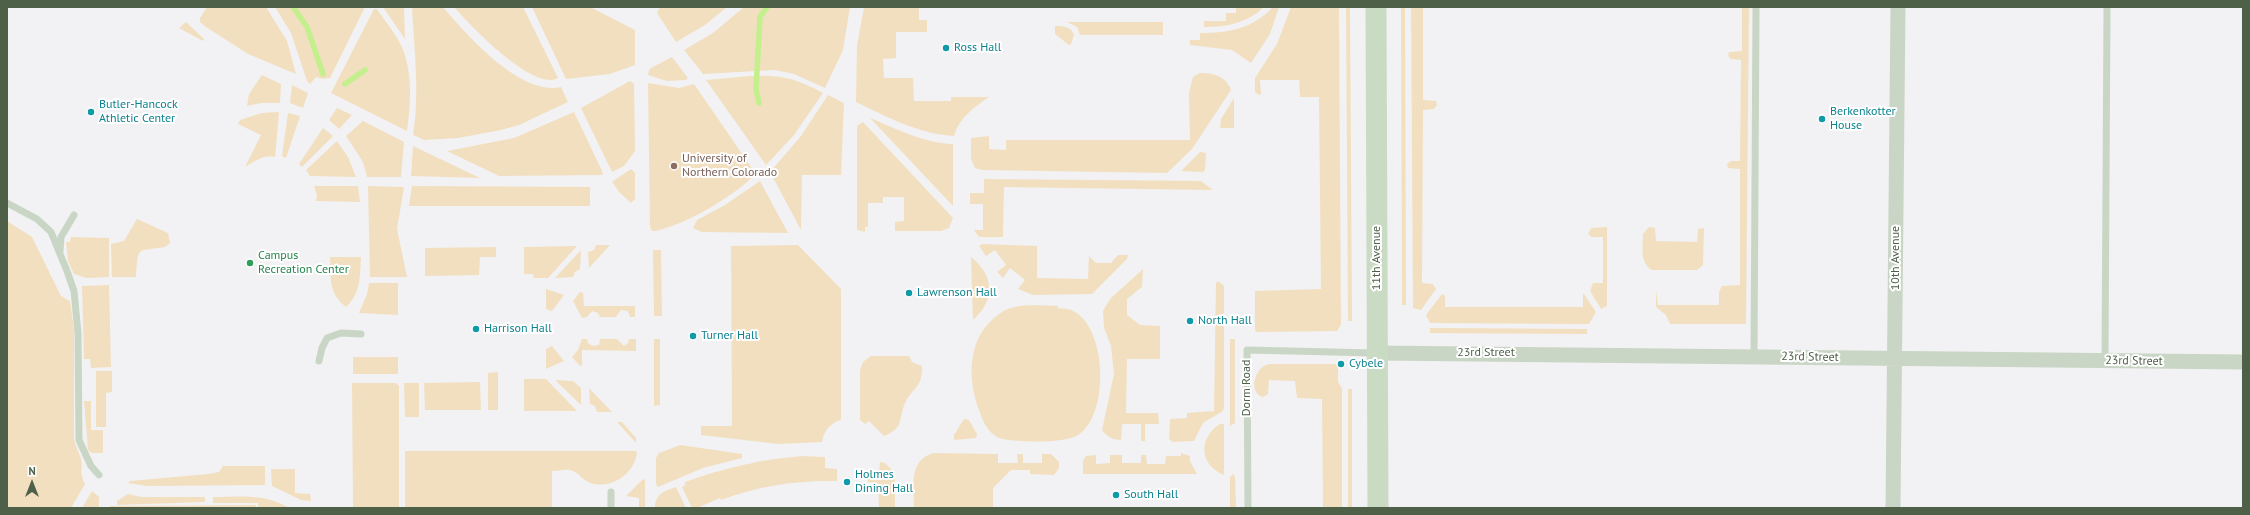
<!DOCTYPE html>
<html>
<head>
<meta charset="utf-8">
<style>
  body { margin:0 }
  #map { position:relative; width:2250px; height:515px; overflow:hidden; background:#f2f2f4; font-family:"PT Sans",sans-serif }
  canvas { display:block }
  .frame { position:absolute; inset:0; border:8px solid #4f6049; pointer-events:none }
  .north { position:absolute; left:12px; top:463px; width:40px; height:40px; -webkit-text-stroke:3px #fff; paint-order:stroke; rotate:0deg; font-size:11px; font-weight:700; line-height:16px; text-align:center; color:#4f6049 }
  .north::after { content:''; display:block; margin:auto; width:14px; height:18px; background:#4f6049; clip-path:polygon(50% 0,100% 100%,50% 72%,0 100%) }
</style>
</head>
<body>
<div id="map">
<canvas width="2250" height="515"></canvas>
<div class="frame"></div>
<div class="north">N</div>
</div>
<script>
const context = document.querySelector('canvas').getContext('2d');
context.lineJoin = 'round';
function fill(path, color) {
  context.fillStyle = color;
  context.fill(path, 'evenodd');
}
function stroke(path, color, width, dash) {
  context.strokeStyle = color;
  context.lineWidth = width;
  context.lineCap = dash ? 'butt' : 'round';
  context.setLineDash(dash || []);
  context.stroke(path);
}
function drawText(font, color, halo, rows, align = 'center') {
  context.font = font + ' "PT Sans",sans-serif';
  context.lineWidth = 4;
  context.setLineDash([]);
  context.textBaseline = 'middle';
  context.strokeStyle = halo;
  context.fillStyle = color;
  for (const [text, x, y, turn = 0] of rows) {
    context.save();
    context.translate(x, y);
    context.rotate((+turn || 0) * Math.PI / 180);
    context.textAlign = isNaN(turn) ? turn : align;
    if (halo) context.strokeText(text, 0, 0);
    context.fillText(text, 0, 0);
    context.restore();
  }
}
fill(new Path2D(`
  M207 7H266L287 41 296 74 248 54 206 27 200 22V18Z
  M275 7H365L330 78 323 79 316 77 310 84 307 81 291 33Z
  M383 7H404L405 39Z
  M412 7H443C467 35 520 96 561 87L568 102 519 125 501 130 458 138 424 140 413 135C420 92 414 50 412 7Z
  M454 7H523L558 78C533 92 469 24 454 7Z
  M532 7H590L635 30V65L610 74 566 79Z
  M660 7H727L705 25 676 42 657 13Z
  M744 7H850L843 50 825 88 794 74 775 70 703 74 684 50 713 33Z
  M864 7H919V20H927V32H896V58L883 59 884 78H913L914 101H951V97H989C973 108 959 118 954 136 919 134 887 117 856 102L857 46Z
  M1236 7H1264C1247 23 1227 27 1204 27V21H1226V13H1236Z
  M1273 7H1279L1270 34 1251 63 1232 50 1190 45V40H1200V33C1229 33 1252 29 1273 7Z
  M1291 7H1339L1341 325 1337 331 1256 332 1255 329V291L1321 289 1319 97H1300L1299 80H1260L1261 94 1259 95 1255 92V78L1277 44Z
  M1346 7H1350L1352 321H1348Z
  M1401 7H1405L1406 305H1402Z
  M1411 7H1423V100L1436 101 1437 105 1434 109 1423 110 1422 283 1433 284 1436 289 1421 310 1413 308Z
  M1742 7H1749L1746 324H1670L1666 315 1656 307V290L1658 305H1719V292L1722 286 1740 285V169L1728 168 1727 164 1731 161H1740L1741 60 1731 59 1728 56 1729 52 1742 51Z
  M374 9H377C385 21 395 33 401 45 413 71 411 103 407 131L331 93Z
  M186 22 204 39 203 41 179 28Z
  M1067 22H1163V35H1080L1077 27Z
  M1055 26C1063 26 1071 26 1074 35L1071 44 1069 45 1055 34Z
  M672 57 688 78 686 80 667 81 648 75 649 70 651 68Z
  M1200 73C1213 73 1226 76 1231 90L1192 149 1167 173 982 170 975 168 971 159V138L989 136V149L1006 150V140H1190L1189 93 1193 77Z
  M262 75 281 84 280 103H261L247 106 249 94Z
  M750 76C783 75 794 78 823 93L794 135 766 165 706 80Z
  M630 81 634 84 635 151 624 166 612 172 581 108Z
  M648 83 679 88 694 84 756 174C732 197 688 224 655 231H652L650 227Z
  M292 85 308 93 303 108 290 103Z
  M828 95 844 103 841 175H802L801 230 770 172 801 136Z
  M1234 98V128H1220L1221 119Z
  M337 108 352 115 339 129 329 120Z
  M279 112 275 157C265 154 253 162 245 167L261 135 238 124 240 120 262 113Z
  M574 112 603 173 602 175 499 176 447 151 514 138Z
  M288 113 300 116 286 158 282 156Z
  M870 118C897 129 923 143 953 144V206Z
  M363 121 404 142 401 177H367L363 162 346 136Z
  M863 122 953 218 949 228 941 231H895V222L904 221V197H883V203H868V227H865V232L857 230V126Z
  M323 128 333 136 302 167 299 164Z
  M337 141 348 157 356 177 310 176 306 170Z
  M413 146 480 178 411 176Z
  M1200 152 1206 153 1205 170 1203 172 1181 171Z
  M631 169 635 173V199L631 203 620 193 612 182Z
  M984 179 1201 181 1213 190 1004 187 1003 237H979L974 230H983V204H970V193H984Z
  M760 181 788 233 702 232 693 228 697 220 725 205Z
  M314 186H358L360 202 316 201 317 195Z
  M368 186 404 187 397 229 407 277H370Z
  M412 186 590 187V206H409Z
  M137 219 168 233 170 243 165 247C137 252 138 244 136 277H112L111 244 124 241Z
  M7 221 32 237 61 296 70 301 74 330V438C75 446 79 452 81 459 83 470 79 472 85 484L71 508H7Z
  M1607 227V306L1601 309 1590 291 1593 283H1603V237H1592L1588 234 1591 228Z
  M1649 227 1655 228 1656 241 1697 242 1698 229 1704 228 1703 265 1697 270H1652C1639 262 1643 247 1643 234Z
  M71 237 109 238V277L86 278 74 274 68 261 66 242H70Z
  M982 244 1037 246V278L1088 279 1089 256 1096 263H1111L1118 255H1128L1127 259 1092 294 1033 295 1018 289 1025 280 1010 268 1003 278 997 272 1006 265 995 250 986 256 979 246Z
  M596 245H610L589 268 588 252 594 250Z
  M798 245 841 289V420C830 423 824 431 822 442L778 444 701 435V426H732L731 246Z
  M577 246 548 278H534L533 274H524V247Z
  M496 247V257H480L479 275 425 276V248Z
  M581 250 580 269 575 272 573 277 555 278Z
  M653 250H661L662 316H654Z
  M330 257H361C360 275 361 294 346 307 328 293 331 278 330 257Z
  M971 257C995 276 995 301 973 320Z
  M1143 269 1142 287 1127 299V315L1140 325 1160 326V359H1127L1126 413H1158L1159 424H1145V441H1141V424H1122L1121 440C1113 440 1107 437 1102 430L1114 374 1111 346 1104 328 1103 311 1110 299Z
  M1218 281 1224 286V407L1223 411 1203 423 1194 441 1173 442 1169 439 1170 419 1187 418V413L1214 411 1216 283Z
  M369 283H398V315L359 313 367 294Z
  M109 285 111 367 91 368 90 359H84L82 286Z
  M546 289 564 295 552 311 546 309Z
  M580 292 583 293 584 306H635V317H630L628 311 621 310 616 317H600L598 313 592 311 587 317 582 318 573 301Z
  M1442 294 1445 296V307H1583V294H1584L1596 312 1589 324 1430 323 1426 315Z
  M1058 306V308C1063 309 1069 308 1073 311 1107 327 1110 415 1078 435 1064 444 1018 442 1003 439 989 436 983 422 979 410 967 377 967 337 999 314 1015 302 1039 306 1058 306Z
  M1430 328 1587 329V334L1430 333Z
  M582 339H587L588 343 592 346 599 345 600 339H617L624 346 628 343 629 339H636V351L582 350V365L580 366 572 357 578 350Z
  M654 339H660V405L654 406Z
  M1230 339H1235V423L1230 426Z
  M552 346 564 361 546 369V349Z
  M871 356H909L912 362 922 366C922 389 914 386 906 401 902 409 901 419 899 425 896 430 889 434 884 436L869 421 865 424 860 420V370L863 362Z
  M353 357H398V374H353Z
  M1269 364H1341L1338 366V382L1342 388V508H1323L1322 399 1297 398 1295 381 1269 380 1268 394 1263 397C1248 393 1254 367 1269 364Z
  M96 371H112V392L106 393V427H96Z
  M498 372V410H488V373Z
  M524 379H546L577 411H524Z
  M555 380 573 381 581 388V405Z
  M480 382 481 410H425L424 383Z
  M352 383H396L399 386V508H353Z
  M404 383H419V417H405Z
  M589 388 612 412H597L595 406 590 404Z
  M1348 389H1352V508H1348Z
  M84 401H91V430H103V453H92L88 450Z
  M964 419 969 420 977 434 976 438 954 440V435Z
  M617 422H622L636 438V443Z
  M1220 424H1224V475C1199 465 1198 438 1220 424Z
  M680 445 742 454V458L703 468 658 487 656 484V458L659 453Z
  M405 451H636L637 453C634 475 609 491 588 482 582 479 577 471 570 470 565 469 558 471 552 471V508H405Z
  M933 453 998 454V463H1018L1017 454H1023V463H1042V454H1051L1059 462V468L1054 475 1030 474V470H1011L993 488V508H914C914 487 908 461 933 453Z
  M1181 453 1190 456V461L1197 474H1083V461L1086 456 1096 455V464L1110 463V455H1122V463H1141V455H1146L1147 464H1165L1166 456H1181Z
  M803 456 825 457V468L837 469V481C798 480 757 486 721 500L720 498 697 508H692L682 487 685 485V482C723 468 763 459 803 456Z
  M880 462 885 463 895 473V508H879L878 483 868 482V472H879Z
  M223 466H265V485L147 486 128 483 130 481 208 474 219 472Z
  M271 469H295V493L310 494 311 501 301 500 272 486Z
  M1233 474 1235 477 1236 508H1230V477Z
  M643 479 645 480V508H639V498L626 496Z
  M676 487 686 508H655C655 494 664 491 676 487Z
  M92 491 99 497V508H82Z
  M128 494 141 497H205V502L117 505V501Z
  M213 497C243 497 262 493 290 508H258V503H213Z
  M256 505V508H110V506Z`), '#f2dfc0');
stroke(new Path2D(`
  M293 7 307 27 323 74
  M345 84 365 70
  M759 103 756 89 760 17 767 7`), '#c3f08c', 5.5);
stroke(new Path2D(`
  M7 203 37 219 51 232 67 271 74 291 78 333 79 440 91 466 99 475
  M60 251 61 237 74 215
  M1754 356 1756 7
  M319 361 322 348 327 338 341 333 361 334
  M2105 361 2107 7
  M611 492V508
  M1248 508 1247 350 1375 353`), '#cad6c5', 7);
stroke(new Path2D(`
  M1377 353 2243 362
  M1893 508 1898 7`), '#cad6c5', 15);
stroke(new Path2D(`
  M1376 7 1378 508`), '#cadbc4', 21);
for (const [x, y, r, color] of [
  [946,48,4,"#0f9aa8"],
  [91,112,4,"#0f9aa8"],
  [1822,119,4,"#0f9aa8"],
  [674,166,4,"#8d6e63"],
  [250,263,4,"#2e9e5b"],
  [909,293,4,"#0f9aa8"],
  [1190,321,4,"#0f9aa8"],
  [476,329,4,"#0f9aa8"],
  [693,336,4,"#0f9aa8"],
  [1341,364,4,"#0f9aa8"],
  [847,482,4,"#0f9aa8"],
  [1116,495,4,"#0f9aa8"]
]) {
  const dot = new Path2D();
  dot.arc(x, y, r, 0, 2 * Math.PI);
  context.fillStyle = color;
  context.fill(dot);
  stroke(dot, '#fff', 1.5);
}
drawText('12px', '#0d838f', '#fff', [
  ["Ross Hall",954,48],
  ["Butler-Hancock",99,105],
  ["Athletic Center",99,119],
  ["Berkenkotter",1830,112],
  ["House",1830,126],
  ["Lawrenson Hall",917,293],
  ["North Hall",1198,321],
  ["Harrison Hall",484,329],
  ["Turner Hall",701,336],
  ["Cybele",1349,364],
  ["Holmes",855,475],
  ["Dining Hall",855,489],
  ["South Hall",1124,495]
], 'left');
drawText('12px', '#785e54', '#fff', [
  ["University of",682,159],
  ["Northern Colorado",682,173]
], 'left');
drawText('12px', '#27864d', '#fff', [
  ["Campus",258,256],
  ["Recreation Center",258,270]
], 'left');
drawText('12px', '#4f6049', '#fff', [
  ["11th Avenue",1377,258,-90],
  ["10th Avenue",1896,258,-90],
  ["23rd Street",1486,353],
  ["23rd Street",1810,357,1],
  ["23rd Street",2134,361,1],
  ["Dorm Road",1247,388,-90]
]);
</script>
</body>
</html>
